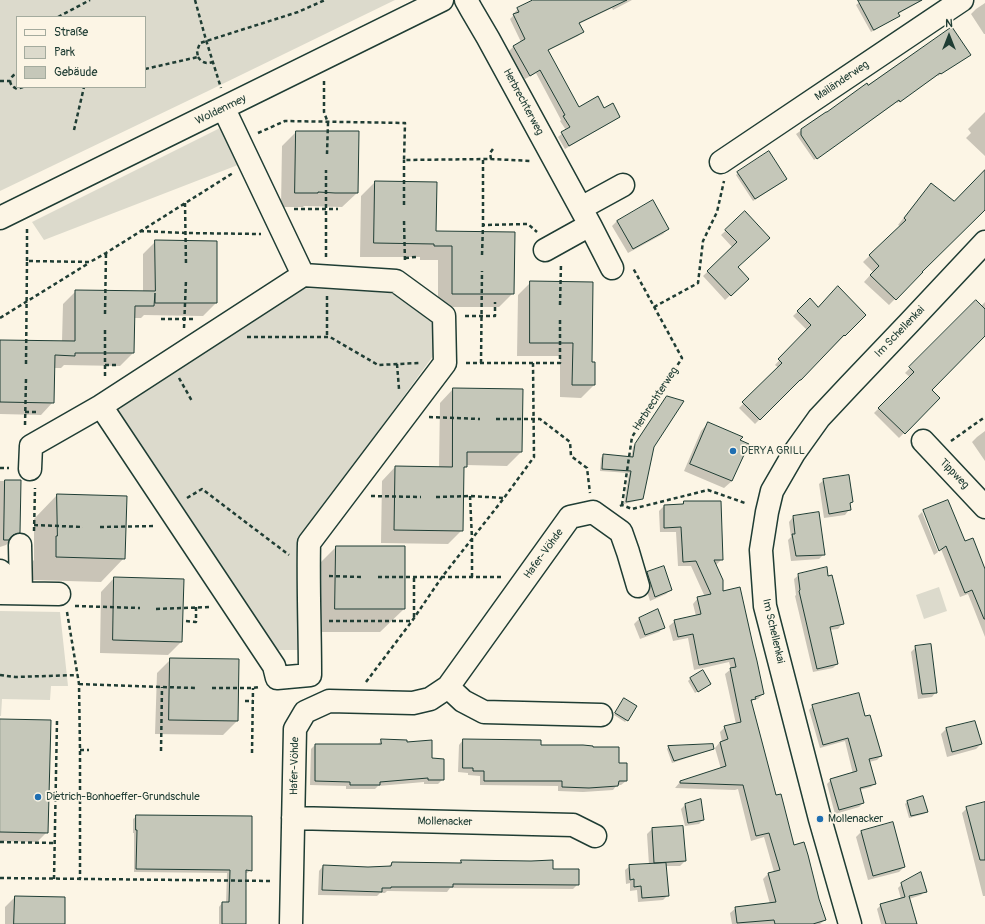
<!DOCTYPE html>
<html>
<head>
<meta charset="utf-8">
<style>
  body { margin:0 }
  #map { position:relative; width:985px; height:924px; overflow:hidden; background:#fcf5e5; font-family:Pangolin,sans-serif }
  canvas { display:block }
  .legend { position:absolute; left:16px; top:16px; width:130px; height:72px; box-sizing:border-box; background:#fcf5e5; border:1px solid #a4ab9e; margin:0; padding:5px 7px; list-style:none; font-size:12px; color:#1f3d34 }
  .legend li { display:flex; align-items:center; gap:8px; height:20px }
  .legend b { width:20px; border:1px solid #a4ab9e }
  .north { position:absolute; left:929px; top:16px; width:40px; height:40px; -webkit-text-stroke:3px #fcf5e5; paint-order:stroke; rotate:0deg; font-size:11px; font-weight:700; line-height:16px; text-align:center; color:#1f3d34 }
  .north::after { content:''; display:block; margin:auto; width:14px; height:18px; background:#1f3d34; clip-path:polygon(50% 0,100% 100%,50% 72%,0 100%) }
</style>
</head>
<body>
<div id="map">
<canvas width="985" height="924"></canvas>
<ul class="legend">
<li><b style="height:5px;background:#fcf5e5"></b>Straße</li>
<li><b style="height:11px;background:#dcdacc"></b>Park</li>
<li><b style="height:11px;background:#c5c7b9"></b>Gebäude</li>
</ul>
<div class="north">N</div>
</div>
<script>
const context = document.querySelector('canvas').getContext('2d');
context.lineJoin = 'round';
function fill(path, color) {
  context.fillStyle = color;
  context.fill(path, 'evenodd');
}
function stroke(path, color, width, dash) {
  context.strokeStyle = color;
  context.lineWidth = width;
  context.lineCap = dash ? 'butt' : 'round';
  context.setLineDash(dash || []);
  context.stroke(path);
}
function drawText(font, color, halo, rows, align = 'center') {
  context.font = font + ' Pangolin,sans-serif';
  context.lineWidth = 3.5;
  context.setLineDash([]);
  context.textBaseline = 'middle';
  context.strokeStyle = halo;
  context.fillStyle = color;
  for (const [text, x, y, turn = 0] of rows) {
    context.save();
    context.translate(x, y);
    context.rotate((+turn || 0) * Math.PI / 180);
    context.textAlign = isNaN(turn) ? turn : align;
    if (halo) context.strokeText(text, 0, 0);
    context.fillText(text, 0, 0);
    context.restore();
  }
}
fill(new Path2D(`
  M0 0H395L208 91 0 191ZM17 17H145V87H17Z
  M224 126 243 163 44 240 32 222Z
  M305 288 391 293 433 322 436 352 301 537V650H277L113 411Z
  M939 587 947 611 924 619 916 595Z
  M0 611 60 612 68 686H51L50 700 2 699 1 716H0Z`), '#dcdacc');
fill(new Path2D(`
  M536 0H632L613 10 612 8 579 24 582 32 578 36 547 51 579 108 619 117 615 120 565 149 558 137 566 130 560 121 561 120 536 73 525 79 509 51 513 47 521 42 510 19 514 15V13L518 9Z
  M862 0H923L898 14 899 16 896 18 871 32 856 5Z
  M985 3V34H984L971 14 976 9Z
  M967 57 938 76V75L897 103V102L814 160 796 134 826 113 868 87Z
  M985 112V156L966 138 971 133 968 129Z
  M296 132 357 193 342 207 304 206 303 207H281L282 146Z
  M985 172V208L889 305 864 282 873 272 863 262 900 226 898 225 925 191 954 202Z
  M738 173 784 181 753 201 736 175Z
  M375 182 435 232 513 293 499 307H438V260H420V257H360L361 196Z
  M652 202 668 229 663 234 628 253 612 226 617 221Z
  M745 213 737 267 748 279 725 300 703 276 733 248 721 235Z
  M156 241 216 303 203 316 144 315 141 318H133V353L120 366 64 365 61 368H54L53 402 41 415 0 414V341H62L63 304 76 291 143 292V254Z
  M531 282 591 363 594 385 581 398 560 397V356H517L518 295Z
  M810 300 818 309 865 315 796 384H795L755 424 739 408 779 368 775 365 807 330 793 316Z
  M976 302 981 306 985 302V335L930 390 939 398 899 438 874 413 910 377 905 373Z
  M453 389 522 390 521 452 507 466 466 465 463 470 462 530 448 544 381 543 382 481 395 467 439 468 440 403Z
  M665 399 653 446 642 498 640 500 624 504 629 473 600 471 601 458 603 455 631 458 633 447Z
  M708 423 738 440 748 444 732 481 724 488 684 471 701 431Z
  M985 431V461L972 442 977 437Z
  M824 480 852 502 849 505V510L845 515 824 518 819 484Z
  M0 481H20L19 532 6 545 0 547Z
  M57 495 124 558 101 582 33 580V561L34 560V519Z
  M948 501 964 542 985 572V637L968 594 960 597 941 549 925 512H922Z
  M684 502 722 559 716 565H715L722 593 763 694 758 699 753 700 751 703 776 796 793 846 818 899 825 920 820 924H732L730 913 736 908 770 904 763 879 768 874 774 872 764 837 751 841 738 789 735 790 675 788 680 782 721 769 715 748 720 742H722L720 732 725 727 736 724 725 674 731 669 729 662 694 670 688 638 673 641 669 626 675 621 696 616 693 604 698 598 705 597 691 566H678L676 532H660L659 511 664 506 681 505Z
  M922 512 938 552 934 555 918 516Z
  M793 517 824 554 819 559 791 561 788 540 791 537 789 522Z
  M336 547 404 609 380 632H312L313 570Z
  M648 573 671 589 666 594 650 601 643 578Z
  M799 575 827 577 842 624 838 629 829 630 837 664 833 668 813 672 795 596 796 595 794 579Z
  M114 578 181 642 168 655 100 653 101 592Z
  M658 610 664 627 659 632 640 639 634 624 639 619Z
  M916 647 936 692 932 697 918 699 911 652Z
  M171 659 237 721 223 735 155 734 157 673Z
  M690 679 710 684 695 693 688 681Z
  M622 701 627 720 625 722 614 715Z
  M813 706 864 718 881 756 877 760 869 762 875 783 871 787 860 790 863 803 859 807 835 814 827 784 831 780 853 774 845 741 820 748 809 710Z
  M0 720 47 832 37 842 0 841Z
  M974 722 981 744 976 749 947 757 941 734 946 729Z
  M382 740 406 743 431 759 443 779 438 784H424V782L378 786 375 789H346V786L310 785 311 749 315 745H377Z
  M463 740 540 746 626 781 621 785H617L613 790 583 792 558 791V786L480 785V776L468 775V773L458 772 459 745Z
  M669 746 713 748 711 750 672 763 667 749Z
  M700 800 703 820 699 824 685 826 681 809 685 805Z
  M907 802 927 812 924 814 909 818 905 804Z
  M985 803V896H983L962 813 967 808Z
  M137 816 251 870 247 873H245V924H219V907L222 903H226L227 873 134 872V833H133V819Z
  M892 823 904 867 899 872 868 880 856 837 861 832Z
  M682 827 685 861 680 866H665L668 895 663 900 638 902 637 890 630 891V883L626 884 625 870 630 866 649 865 647 834 652 829Z
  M461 861 578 884 573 889 450 888 447 892 387 891 385 893H380L377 896 318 895 319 871 323 866 368 868 388 867 392 863 458 864Z
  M902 884 925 891 921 895 909 899 916 924H881L877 909 881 905 901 899 898 888Z
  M15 897 64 924H5V907Z`), '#0003');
const building = new Path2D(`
  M533 0H627L579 23 584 32 548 50 579 107 598 96 604 108 613 103 620 117 569 146 561 132 570 127 563 116 565 115 540 70 530 76 513 46 525 39 513 14 519 12 517 8Z
  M858 0H922L898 13 900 16 874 30Z
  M952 27 971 55 941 74 940 73 900 102 899 100 845 139 817 159 801 135V129L826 112H827L867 83 868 85Z
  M296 131H359L358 193H335L318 192V193H295Z
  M769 151 787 179 755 199 737 172Z
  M985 170V210L922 272H923L896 300 870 275 879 266 869 255 906 220 904 218 931 183 954 201Z
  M375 181 437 182 436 231 515 232 514 294H452V246H434V244L374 243Z
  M653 200 669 229 633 249 617 221Z
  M745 211 770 238 738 267 749 279 731 296 707 271 737 242 725 230Z
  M155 240 217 241V303H155V293L154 306H135L134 353H75V356L55 355 54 403 0 402V340L75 341V290L155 291Z
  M530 281 593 282 592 362H595V385H572L573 343H530Z
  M838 286 866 315 845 336 844 335 801 380H800L760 420 742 402 782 363 778 359 811 325 797 311 810 298 818 307Z
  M976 300 985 309V336L932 390 940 398 905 434 878 408 914 372 909 367Z
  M453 388 523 389 522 452H467V467H464L463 531 394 530 395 466 452 467Z
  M667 396 684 401 654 447 643 499 626 502 631 471 602 469 603 454 633 457 635 444Z
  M708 422 743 437 740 440 749 444 732 481 690 464Z
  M849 475 853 502 850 503 851 510 829 514 823 479Z
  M5 480H21L20 533 13 535 9 540H4Z
  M57 494 127 496 125 559 56 557V536H57Z
  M948 500 965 541 973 538 985 569V619H984L972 590 965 593 946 546 939 551 923 510Z
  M684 501H721L723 560H714L723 580V591L740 587 753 645 757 661 764 694 755 697 756 699 751 700 776 795 781 794 794 845 804 842 808 855 819 899 826 920 813 924H775L774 920 737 923 735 907 776 902 768 873 780 870 769 833 756 836 743 785H741L680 783V781L726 766 720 742 728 739 724 726 741 722 730 668 736 667 734 658 699 665 693 634 678 637 674 620 701 614 697 597 711 594 696 561 683 562 681 527 664 528V505L683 504Z
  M819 512 825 555 796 556 792 534H795L793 516Z
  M336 546H405V609H335Z
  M664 566 672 590 655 597 647 572Z
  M827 567 828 576 832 575 844 624 830 627 838 664 817 669 799 591 800 590 798 574Z
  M114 577 184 579 182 642 113 640Z
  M658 609 665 628 645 635 639 618Z
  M931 644 937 693 922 694 915 646Z
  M170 658 239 659 238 721 169 720Z
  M703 670 711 684 698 692 690 678Z
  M859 693 865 716 870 715 882 756 869 759 876 784 860 788 864 803 839 810 830 779 857 771 848 738 823 745 812 705Z
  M624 698 637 706 628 721 615 713Z
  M0 719 51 720 48 833 0 832Z
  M975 721 982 744 952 752 946 728Z
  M381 739 407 740V742L432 740V758L444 759V780H428V778L380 782V785H350V782L315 781V744H381Z
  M463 739 541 740V745H583L593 746V747H619V763H627V781H619L618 786 589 788 562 787V781H484V771H473V768H463Z
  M713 744 714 749 674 761 668 746Z
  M923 796 928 812 911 816 907 801Z
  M701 799 704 820 688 823 685 804Z
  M985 802V860H980L966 807Z
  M136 815 252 816V871L246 870V924H222V902H229L230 870 136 869 137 830H136Z
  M893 822 905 867 873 876 861 831Z
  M683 826 686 861 654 863 652 828Z
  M461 860 531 861 553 860V869H579V885L453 884V887H391V888H382V892L322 890 323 865 368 867 391 866 392 862 461 863Z
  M666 863 669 896 642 898 641 886 634 887V879L630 880 629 865Z
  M921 872 927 892 909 896 917 924H886L880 904 905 897 901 883Z
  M15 896 65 897V924H14Z`);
fill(building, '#c5c7b9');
stroke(building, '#1f3d34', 1);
const minor = new Path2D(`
  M466 0 471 9 488 38 590 225
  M721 162 962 0
  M581 208 623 185
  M0 218 442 0
  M545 250 590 225 612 268
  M101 406 303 275 224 109
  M923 441 985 507
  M30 469 31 446 101 406 274 666 277 678 310 675C310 631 308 587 309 543L445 363 444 316 396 281 303 275
  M20 545 21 593
  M0 571 8 593
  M0 593 59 594
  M448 687 463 701 484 712 601 715
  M293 818 573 825 595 836
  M291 924 295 729 305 712 329 701 413 703 430 699 448 687 570 517 593 512 621 532 628 552 638 586
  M850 924 820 819 765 606 761 550 767 512 772 491 794 453 819 418 849 386 909 323 985 242`);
stroke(minor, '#1f3d34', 25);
stroke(new Path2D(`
  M195 0 206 40 221 88
  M58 17 90 0
  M198 57C202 63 206 64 213 62
  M145 69 198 57 197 51 200 43 298 12 325 0
  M0 81H10C11 78 13 74 17 74
  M10 81C11 86 13 87 17 89L23 87
  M324 81V112L328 123 327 154
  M74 130 84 87
  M258 133 285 121 405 123 404 160 491 159 531 161
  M491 159 490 153 493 149
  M483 160V225L528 224 537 232
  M185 203 186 265
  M404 205V160
  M294 209H338
  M404 221 405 263
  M140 231 185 233 261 234
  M482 255 483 225
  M326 257V170
  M405 258 416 257
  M27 261V228
  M327 296V337
  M560 305 561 264
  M654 307 698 283 703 241 717 212 724 181
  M105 314 106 253
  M465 316H495V302
  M0 318 89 263
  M161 319H196
  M184 328 186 280
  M105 330V379
  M247 337H330L378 365 419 363
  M466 363H560V320
  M481 363 482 271
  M26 364 27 261 90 262 106 253 233 173
  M397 364 399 389
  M105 365H118
  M179 378 192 401
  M25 412H38
  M429 417 480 419
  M496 419H540L570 442 571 456 587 468 590 493
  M25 425 26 379
  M951 441 985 417
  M0 468H9
  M371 496 421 497
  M470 496 472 539V577
  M436 497 470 496 504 498
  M187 498 202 489 289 555
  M622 505 632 437 682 358 633 268
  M620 506 622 505 632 509 708 490 745 503
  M34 525 83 527
  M100 527 156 526
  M34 531 35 488
  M329 576 361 577
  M378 577H502
  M75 606 140 608
  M156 609 210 607
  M67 612 79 684 80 750V879
  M414 617V577
  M186 621 196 622V607
  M329 621H412
  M0 675 15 677 78 675
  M366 682 412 621 442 577 504 498 534 457 533 363
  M79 684 162 687 197 688
  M212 688H253L259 687
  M245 701H253
  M80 750H89
  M161 751 162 687
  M252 753 253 688
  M0 842 55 843
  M0 878 271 881
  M54 879 57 721`), '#1f3d34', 2.5, [4, 3]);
stroke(minor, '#fcf5e5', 22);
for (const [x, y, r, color] of [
  [733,451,4,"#1f6fb2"],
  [38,797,4,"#1f6fb2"],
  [820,819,4,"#1f6fb2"]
]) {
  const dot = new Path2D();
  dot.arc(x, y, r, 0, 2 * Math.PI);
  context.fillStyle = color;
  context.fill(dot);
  stroke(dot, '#fcf5e5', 1.5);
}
drawText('11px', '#1f3d34', '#fcf5e5', [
  ["Mailänderweg",842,81,-34],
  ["Herbrechterweg",523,102,62],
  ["Woldenmey",221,110,-26],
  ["Im Schellenkai",900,332,-46],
  ["Herbrechterweg",656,399,-57],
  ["Tippweg",954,474,46],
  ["Hafer-Vöhde",544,554,-54],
  ["Im Schellenkai",773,631,77],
  ["Hafer-Vöhde",295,766,-89],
  ["Mollenacker",445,822,1]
]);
drawText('11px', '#1f3d34', '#fcf5e5', [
  ["DERYA GRILL",741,451],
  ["Dietrich-Bonhoeffer-Grundschule",46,797],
  ["Mollenacker",828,819]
], 'left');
</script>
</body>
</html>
